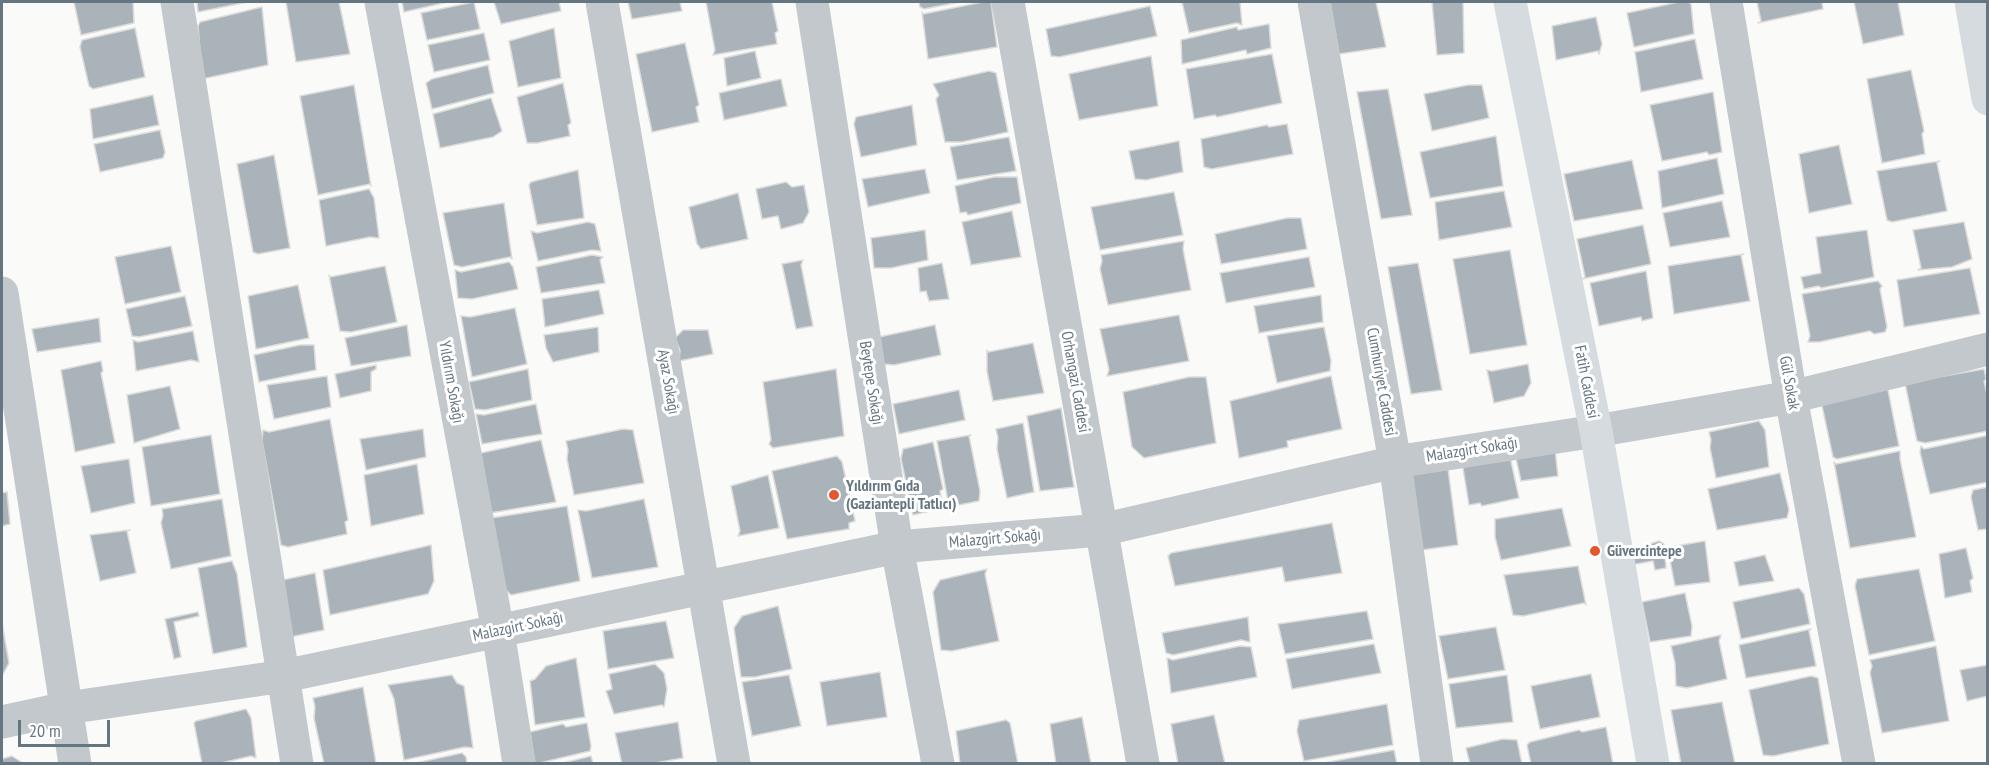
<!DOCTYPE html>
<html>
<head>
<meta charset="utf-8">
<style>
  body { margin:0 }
  #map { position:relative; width:1989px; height:765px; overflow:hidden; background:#fafaf8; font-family:"PT Sans Narrow",sans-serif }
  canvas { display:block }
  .frame { position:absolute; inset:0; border:3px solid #657683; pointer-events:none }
  .scale { position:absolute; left:18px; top:720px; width:92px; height:27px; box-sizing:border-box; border:3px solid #657683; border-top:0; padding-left:8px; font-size:18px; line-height:21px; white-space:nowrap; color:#657683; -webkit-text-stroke:4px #fff; paint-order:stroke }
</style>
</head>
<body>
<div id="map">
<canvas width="1989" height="765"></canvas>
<div class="frame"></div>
<div class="scale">20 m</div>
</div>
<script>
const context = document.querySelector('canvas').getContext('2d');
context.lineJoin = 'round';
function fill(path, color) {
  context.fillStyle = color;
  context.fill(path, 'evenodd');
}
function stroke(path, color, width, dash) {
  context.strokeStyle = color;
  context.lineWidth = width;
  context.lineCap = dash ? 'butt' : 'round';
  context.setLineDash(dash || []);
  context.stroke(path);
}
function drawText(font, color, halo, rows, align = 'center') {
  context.font = font + ' "PT Sans Narrow",sans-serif';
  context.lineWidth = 6;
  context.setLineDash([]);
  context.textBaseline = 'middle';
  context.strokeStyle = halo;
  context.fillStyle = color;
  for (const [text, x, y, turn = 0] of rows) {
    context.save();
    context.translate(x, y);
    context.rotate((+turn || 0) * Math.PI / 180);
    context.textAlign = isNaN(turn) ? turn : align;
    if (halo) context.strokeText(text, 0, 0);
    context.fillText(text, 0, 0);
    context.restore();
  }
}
const building = new Path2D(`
  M74 2H133L134 23 81 35Z
  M197 2H248L198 12Z
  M286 2H339L350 54 296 62Z
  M402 2H448L404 12Z
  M474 2 480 29 427 40 421 13Z
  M494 2H559L561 11 501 24Z
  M628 2H680L682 11 632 19Z
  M706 2H772L778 31 775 33 777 44 713 55 715 50Z
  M919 2H960L924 9 920 7Z
  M983 2H991L997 47 928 59 922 12 923 14Z
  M1182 2H1240L1242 25 1237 23 1189 33Z
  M1330 2H1376L1386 47 1339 54Z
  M1432 2H1463L1464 53 1437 55Z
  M1679 2H1688L1691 4 1694 34 1634 47 1627 13Z
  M1757 2H1822L1823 9 1758 23 1761 21Z
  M1854 2H1898L1904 35 1863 44Z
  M1150 6 1157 36 1059 57 1051 56 1046 29Z
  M262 7 268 65 202 79 198 26 200 22Z
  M1596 17 1602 44 1599 54 1598 51 1556 60 1552 26Z
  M1269 24 1271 48 1247 54 1246 50 1182 64 1181 40 1237 27 1238 30Z
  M135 28 145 77 93 89 89 86 80 47 82 40Z
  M554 28 561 78 518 87 509 41Z
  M484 33 490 60 434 72 428 45Z
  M1695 39 1703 79 1641 92 1635 52Z
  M685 43 699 105 696 107 699 122 652 132 636 54Z
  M755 51 761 78 727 86 724 58Z
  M1272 54 1282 103 1217 117 1215 115 1194 119 1186 69Z
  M1151 56 1158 106 1079 120 1069 74Z
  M488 65 494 93 432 109 426 83 432 79Z
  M1911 70 1924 131 1922 134 1925 154 1882 163 1867 79Z
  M989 71 996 73 1008 132 962 142H945L936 99 939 95 933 84Z
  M781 79 787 106 724 120 719 93Z
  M563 83 571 123 568 125 570 136 537 143H527L517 97Z
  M354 85 371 186 370 184 318 195 300 96Z
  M1468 85H1482L1489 118 1432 131 1424 94Z
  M1388 89 1412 215 1381 219 1357 92Z
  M1713 92 1722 152 1709 155 1707 152 1662 161 1650 105Z
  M153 95 159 125 93 139 90 109Z
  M491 98 502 131 493 137 440 148 433 114Z
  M912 105 917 145 861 157 854 124 856 117Z
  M1287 124 1293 154 1212 169 1204 167 1201 139 1267 125 1269 127Z
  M160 130 165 152 163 158 100 172 94 144Z
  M1496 136 1503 186 1430 198 1420 152Z
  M1009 137 1016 171 957 180 950 147Z
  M1179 141 1183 172 1146 180 1135 179 1129 151Z
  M1839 145 1852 204 1809 213 1799 154Z
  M274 155 290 248 258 254 253 252 237 164Z
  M1717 158 1724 194 1662 208 1658 171Z
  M1632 160 1643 209 1574 221 1564 174Z
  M1940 161 1937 163 1947 211 1892 222 1887 220 1877 171Z
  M925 169 930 193 868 207 862 179Z
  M578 170 584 218 537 225 529 185 531 182Z
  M994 177H1017L1021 203 968 215 966 212 960 213 955 186Z
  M786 182 792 187 804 185 809 212 803 223 781 229 778 216 762 219 756 189Z
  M369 189 374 198 379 238 370 237 326 246 319 200Z
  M1504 191 1512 227 1439 240 1435 202Z
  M1174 192 1183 235 1100 250 1091 207Z
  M738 193 748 239 701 249 697 244 689 207Z
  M1722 201 1730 237 1670 247 1663 213Z
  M504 203 512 259 510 257 462 267 454 265 443 213Z
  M1012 211 1021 257 971 265 962 222Z
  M1287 218H1301L1307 249 1221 264 1215 234Z
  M588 222 595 224 601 251 592 250 538 261 531 231 537 233Z
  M1964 222 1972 259 1952 267 1918 270 1921 268 1913 230Z
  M1643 225 1651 264 1582 279 1585 277 1577 239Z
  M925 230 928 260 891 268H874L871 238Z
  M1867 230 1874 277 1821 288 1819 286 1804 289 1801 277 1821 273 1816 237Z
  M1184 241 1183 249 1191 290 1108 305 1100 269 1102 261 1101 255Z
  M171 246 181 292 125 304 115 257Z
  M1510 250 1527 345 1470 354 1453 259Z
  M1744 254 1741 255 1750 301 1674 314 1668 266Z
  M592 255 603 257 600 260 605 283 541 293 536 267Z
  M1309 257 1315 287 1226 303 1220 273Z
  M803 260 801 265 813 326 796 329 782 264Z
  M509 262 513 267 518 289 472 299 458 298 455 270 461 272Z
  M942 263 949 299 929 301 926 291 920 292 918 268Z
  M1418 263 1442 390 1411 394 1388 267Z
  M385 266 397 322 351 332 340 331 329 275 330 277Z
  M1970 268 1980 314 1904 327 1897 280Z
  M1646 271 1653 318 1642 321 1641 317 1599 326 1590 283Z
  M1878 281 1882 286 1880 289 1887 327 1885 332 1874 334 1870 331 1819 342H1808L1810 336 1802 294Z
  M298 285 309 338 256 349 248 296Z
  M599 290 604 314 545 327 542 299Z
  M1321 295 1323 322 1259 333 1254 306Z
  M185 296 192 326 139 337 132 336 126 309Z
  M515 308 527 364 472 377 461 316 470 317Z
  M1179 315 1189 361 1107 376 1109 370 1100 329Z
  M99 318 101 342 37 352 32 329Z
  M407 325 411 356 351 366 345 338Z
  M935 325 941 355 894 365 884 364 879 337Z
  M598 327 599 352 553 362 546 348 544 335Z
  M1324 327 1331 361 1330 371 1277 383 1267 336Z
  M683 330H708L713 354 679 361 680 350 675 338Z
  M193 331 199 362 191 360 136 371 133 340 138 342Z
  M1033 343 1044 393 993 401 987 371V350L988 352Z
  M300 345H314L316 370 259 382 254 355Z
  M101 361 103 371 101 373 115 443 75 452 61 370Z
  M1528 364 1531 383 1524 396 1494 403 1487 370 1492 371Z
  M376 365V369L371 372V391L340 398 335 374Z
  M528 369 532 400 485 410 475 409 469 382Z
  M836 369 844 436 773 448 769 444 771 440 763 382Z
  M1984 369 1986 379 1984 381 1988 399V431L1925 443 1917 441 1905 383Z
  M327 376 331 407 274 419 267 385Z
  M1331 376 1342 429 1287 441 1288 447 1239 458 1230 401Z
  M1189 377H1206L1216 443 1144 458 1132 447 1123 392Z
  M1886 380 1899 446 1837 459 1833 457 1821 401Z
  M170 386 180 429 134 443 127 395Z
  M959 390 965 420 899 434 893 404Z
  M536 404 542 434 482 444 476 414 484 415Z
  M1061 408 1074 487 1040 491 1027 416Z
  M330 419 348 520 345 522 347 534 288 547 281 545 262 441 263 430 269 432Z
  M1759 421 1765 430 1769 467 1716 478 1710 448 1711 440 1709 432Z
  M1023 423 1034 492 1007 498 997 449 998 438 996 429Z
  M423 429 426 457 366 470 360 439Z
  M623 429 633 430 644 483 574 495 567 459 568 450 566 441Z
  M211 435 220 494 151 506 142 447Z
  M971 435 969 436 980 491 979 501 949 507 937 441Z
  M1985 436H1988V482L1930 494 1920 452 1921 446 1924 449Z
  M541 440 556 502 490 513 481 453Z
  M933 442 943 489 940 491 943 508 913 515 901 459 903 449Z
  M1555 449 1558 476 1521 481 1515 454Z
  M1900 451V459L1916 537 1850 548 1834 462 1836 464Z
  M1509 452 1519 498 1482 506 1480 503 1469 505 1462 462Z
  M837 456 842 462 855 521 849 523V529L787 539 772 471Z
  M129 459 135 503 91 513 81 466Z
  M417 464 424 514 371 526 364 475Z
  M1448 469 1458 545 1414 551 1409 473Z
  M1780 473 1789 510 1787 518 1717 530 1708 489Z
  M768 475 779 528 738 536 740 531 731 486Z
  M1988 487V529L1978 530 1971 497 1973 490Z
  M7 492 10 524 2 526V493Z
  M222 499 231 556 171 569 161 523 163 515 162 509Z
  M644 499 658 567 592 578 578 510 586 511Z
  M567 506 580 581 511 595 503 587 491 518Z
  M1562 508 1571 546 1501 560 1495 537V519Z
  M1332 523 1342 573 1285 582 1282 567 1175 586 1168 556 1171 553Z
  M130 530 127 531 136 573 100 581 90 535Z
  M1659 541 1664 544 1666 568 1655 570 1653 561 1631 565 1628 551Z
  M1705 541 1710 582 1675 586 1668 550 1670 547Z
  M431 545 434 581 428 594 330 615 323 570Z
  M1966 548 1973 578 1970 581 1972 592 1945 598 1939 554Z
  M1765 555 1774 581 1739 586 1734 562Z
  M232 561 237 574 247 647 213 654 198 568Z
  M1578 566 1586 605 1584 603 1523 616 1513 615 1504 575Z
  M987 569 985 574 999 641 952 651 941 650 933 592 940 580Z
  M1919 569 1935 641 1869 655 1855 586 1857 579Z
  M315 573 324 630 290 637 278 581Z
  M1799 588 1804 594 1810 624 1741 639 1733 602Z
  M1685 593 1692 626 1691 636 1650 642 1642 602Z
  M778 606 792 669 755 677H741L734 628 742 616Z
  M1367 611 1373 639 1285 654 1278 624Z
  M198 612 199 616 174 622 181 657 174 659 165 619Z
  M1248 617 1250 642 1241 640 1173 655 1166 653 1162 633Z
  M666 621 674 658 608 669 603 631Z
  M2 623 9 663 2 676Z
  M1496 627 1505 670 1448 679 1439 636Z
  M1811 629 1809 631 1816 666 1746 678 1739 645Z
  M1721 635 1719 641 1727 679 1687 688 1676 686 1675 663 1671 646Z
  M1374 644 1381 673 1292 689 1286 659Z
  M1240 646 1251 647 1257 677 1171 693 1167 658 1173 660Z
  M1936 646 1949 721 1882 733 1870 673 1872 666 1870 660Z
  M576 658 585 717 535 725 530 681 535 679 546 666Z
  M655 664 664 673 667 689 664 707 662 705 614 714 606 691 612 689 609 674Z
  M1987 665 1988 696 1967 701 1960 670Z
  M880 672 887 717 827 726 820 682Z
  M1591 674 1600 717 1540 729 1531 686Z
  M452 675 457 683 464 686 473 748 465 747 404 760 394 699 388 685Z
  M789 675 801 726 752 736 742 682Z
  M1507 675 1513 722 1456 728 1449 684Z
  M1811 676 1818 678 1829 744 1773 756 1763 755 1749 690Z
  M363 687 376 763 324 764 314 718 315 707 313 698Z
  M1722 702 1735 764H1681L1671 710Z
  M1387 704 1393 745 1304 761 1297 731 1299 720Z
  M246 709 251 718 256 758 251 756 217 764H202L194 723 196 721Z
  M1214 715 1225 764H1178L1171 724Z
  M1082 717 1091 764H1056L1050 724Z
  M1006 720 1010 723 1018 764H960L956 731Z
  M678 722 683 758 649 764H622L615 733Z
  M587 723 591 746 590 751 535 764 530 732 563 724 566 727Z
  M1606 727 1613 764H1531L1527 745 1530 742 1579 730 1582 732Z
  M1503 739 1517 740 1522 764H1470L1466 748Z
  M1394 750 1397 764H1318Z
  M462 753 466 757 467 764H411Z
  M12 756 24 764H2V759Z
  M591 756 593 764H559Z`);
fill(building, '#aab3b9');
stroke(building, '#dcdcda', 1.5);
stroke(new Path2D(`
  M177 2 297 764
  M381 2 498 631 519 764
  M602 2 734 764
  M812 2 897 547 938 764
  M1008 2 1143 764
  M1314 2 1395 462 1437 764
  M1726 2 1791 397 1859 764
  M2 293 75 764
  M2 722 67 708 284 676 897 547 1101 530 1395 462 1596 431 1791 397 1988 349`), '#c3c8cc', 33);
stroke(new Path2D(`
  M1510 2 1596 431 1653 764
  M1971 2 1988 99`), '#d6dbdf', 33);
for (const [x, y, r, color] of [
  [834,495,6,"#e4572e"],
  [1595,551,6,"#e4572e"]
]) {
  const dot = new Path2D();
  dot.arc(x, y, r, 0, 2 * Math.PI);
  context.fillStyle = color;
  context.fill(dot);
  stroke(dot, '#fff', 2);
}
drawText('16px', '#657683', '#fff', [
  ["Yıldırım Sokağı",451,382,80],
  ["Ayaz Sokağı",668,382,80],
  ["Orhangazi Caddesi",1075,382,80],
  ["Cumhuriyet Caddesi",1381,382,80],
  ["Fatih Caddesi",1586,382,79],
  ["Beytepe Sokağı",871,383,81],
  ["Gül Sokak",1789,383,80],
  ["Malazgirt Sokağı",1472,450,-9],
  ["Malazgirt Sokağı",995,539,-5],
  ["Malazgirt Sokağı",518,627,-12]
]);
drawText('bold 16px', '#657683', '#fff', [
  ["Yıldırım Gıda",846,486],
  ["(Gaziantepli Tatlıcı)",846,504],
  ["Güvercintepe",1607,551]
], 'left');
</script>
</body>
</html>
